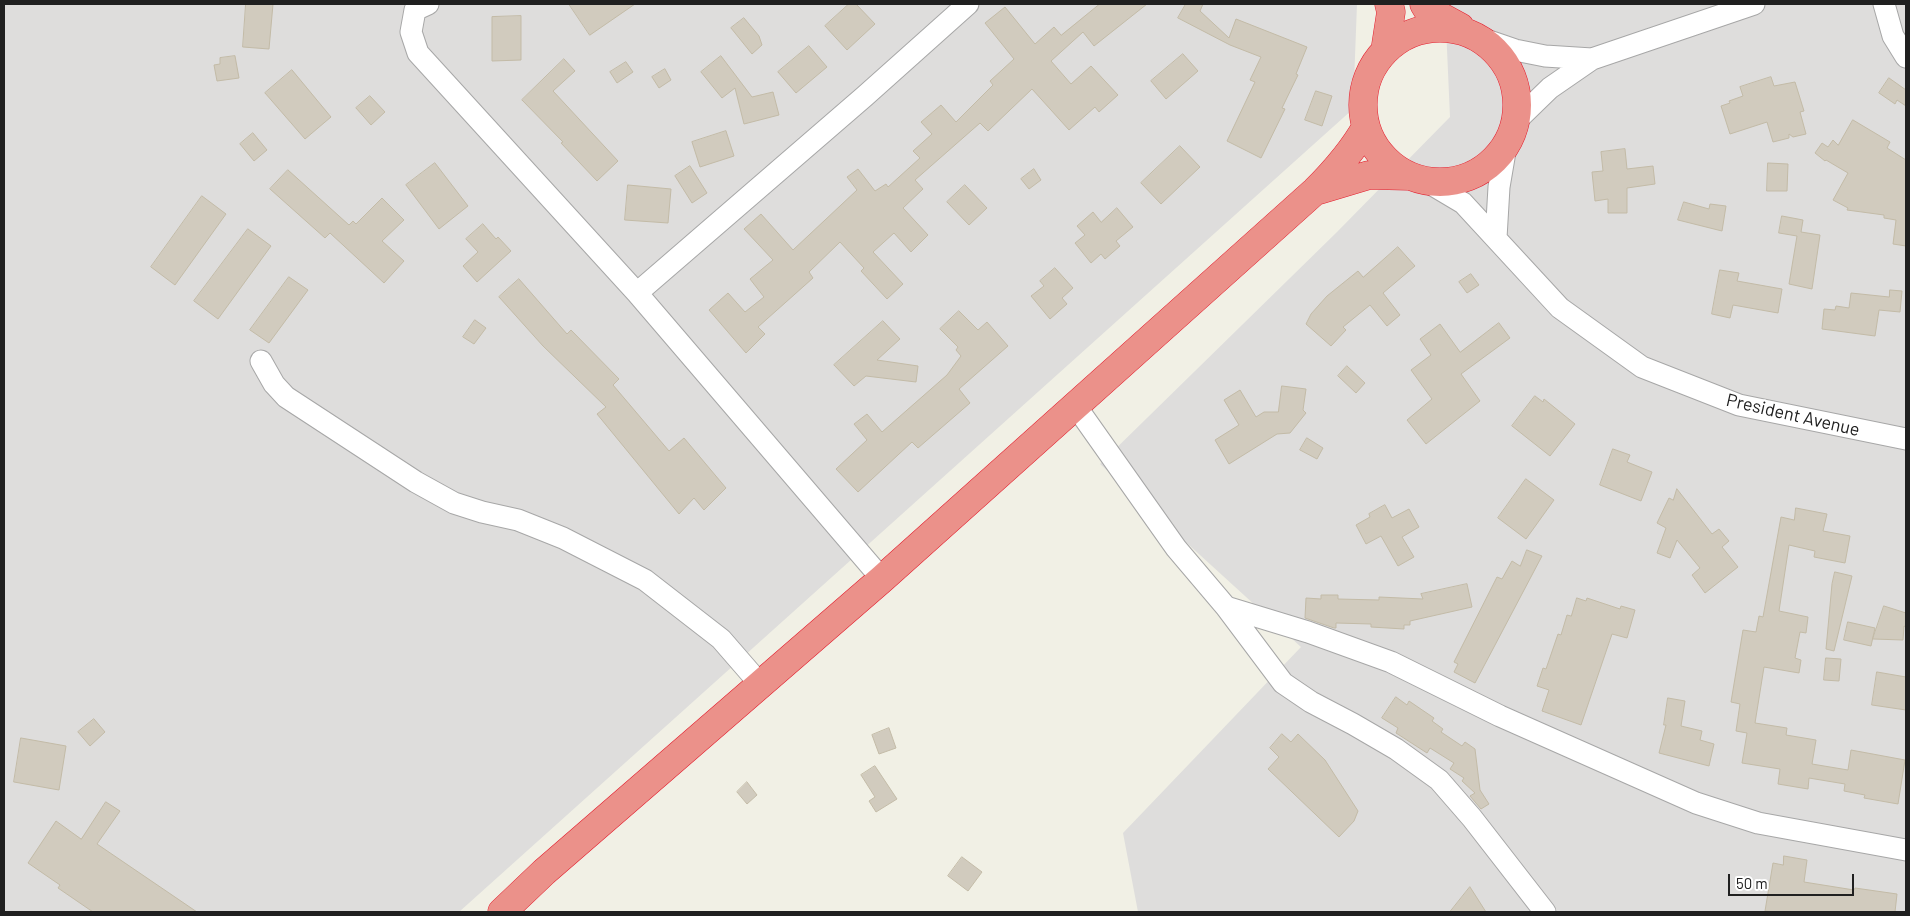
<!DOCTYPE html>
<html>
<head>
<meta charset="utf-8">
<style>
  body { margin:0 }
  #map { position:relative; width:1910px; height:916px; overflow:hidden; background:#f1f0e5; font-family:Barlow,sans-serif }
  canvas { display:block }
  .frame { position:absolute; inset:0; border:5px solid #202020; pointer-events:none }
  .scale { position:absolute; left:1728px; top:874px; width:126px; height:22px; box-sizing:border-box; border:2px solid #202020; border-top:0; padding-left:6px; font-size:15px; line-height:18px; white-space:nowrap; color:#202020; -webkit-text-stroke:4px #fff; paint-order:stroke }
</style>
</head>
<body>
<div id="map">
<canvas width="1910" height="916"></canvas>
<div class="frame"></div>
<div class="scale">50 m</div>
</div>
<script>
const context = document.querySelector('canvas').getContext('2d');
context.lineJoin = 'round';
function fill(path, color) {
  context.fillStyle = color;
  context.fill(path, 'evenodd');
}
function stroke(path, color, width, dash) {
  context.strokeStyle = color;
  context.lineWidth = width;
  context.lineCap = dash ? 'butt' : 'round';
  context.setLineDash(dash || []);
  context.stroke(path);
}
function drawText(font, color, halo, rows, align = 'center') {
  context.font = font + ' Barlow,sans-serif';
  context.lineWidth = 4;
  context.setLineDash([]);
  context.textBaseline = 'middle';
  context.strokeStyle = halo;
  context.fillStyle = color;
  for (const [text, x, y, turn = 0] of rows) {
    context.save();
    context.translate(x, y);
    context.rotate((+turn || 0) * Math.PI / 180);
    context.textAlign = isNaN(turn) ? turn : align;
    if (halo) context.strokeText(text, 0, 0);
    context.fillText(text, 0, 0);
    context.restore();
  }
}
fill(new Path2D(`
  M4 4H1357L1353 109 459 912H4Z
  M1445 4H1906V912H1138L1123 833 1301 647 1100 464 1337 232 1450 117Z`), '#dedddc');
const building = new Path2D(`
  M246 4H273L269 49 243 47Z
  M569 4H635L590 35Z
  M849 4H856L875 24 847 50 825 26Z
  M1100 4H1147L1094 46 1083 32 1051 61 1071 84 1091 66 1118 95 1099 112 1095 107 1069 130 1032 89 988 131 980 123 915 180 923 189 903 208 928 235 911 252 894 233 873 252 903 284 887 299 861 271 864 268 840 242 809 272 813 278 758 327 765 334 746 353 709 310 728 293 745 312 764 297 750 279 773 260 744 229 761 214 793 250 857 190 847 177 858 169 875 191 886 184 888 187 920 158 913 151 932 134 921 122 941 105 956 122 993 85 990 81 1014 59 985 23 1005 7 1035 44 1054 27 1061 35Z
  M1186 4H1203L1200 11 1229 38 1236 19 1307 47 1296 74 1298 75 1282 108 1285 109 1261 158 1227 141 1255 82 1250 80 1261 57 1230 45 1178 18Z
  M521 16V60L492 61V17Z
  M744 18 759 36 762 45 752 54 731 28Z
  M809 46 827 67 796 93 778 72Z
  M1183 54 1198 71 1166 99 1151 81Z
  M235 56 239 78 217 81 214 65 220 64V58Z
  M721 56 752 97 773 92 779 115 744 124 735 88 722 98 701 72Z
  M564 59 575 71 553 91 618 161 597 181 561 143 563 142 522 100Z
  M626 62 633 72 617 83 610 72Z
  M665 69 671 80 659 88 652 77Z
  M292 70 331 117 305 139 265 93Z
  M1771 77 1774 86 1795 82 1804 111 1800 112 1806 134 1793 137 1789 134V138L1773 142 1767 122 1730 134 1721 106 1730 103 1729 101 1743 96 1740 87Z
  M1889 78 1906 90V106L1897 100 1895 104 1879 93Z
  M1316 91 1332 96 1322 126 1305 120Z
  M370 96 385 112 371 125 356 108Z
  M1853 120 1890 142 1887 148 1906 160V246L1893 244 1896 220 1884 218V215L1847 210 1848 208 1833 200 1848 173 1826 160 1825 161 1815 153 1822 143 1828 147 1833 140 1838 145Z
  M726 131 734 156 700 167 692 142Z
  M253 133 267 150 254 161 240 144Z
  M1180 146 1200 167 1161 204 1141 183Z
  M1625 149 1627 169 1653 166 1655 184 1627 188V213H1608V199L1595 201 1592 172 1603 171 1601 152Z
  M435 163 468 206 439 229 406 185Z
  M1768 163 1788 164 1787 191H1767Z
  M690 166 707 193 692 203 675 176Z
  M1034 169 1041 180 1029 189 1021 179Z
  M288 170 349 225 353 221 356 224 382 198 404 220 382 241 404 261 384 283 330 233 325 238 270 189Z
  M628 185 671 189 668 223 625 220Z
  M965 185 987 208 969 225 947 202Z
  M202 196 226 214 175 285 151 267Z
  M1684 202 1709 209 1710 204 1726 206 1722 231 1678 220Z
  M1117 208 1133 227 1116 241 1120 246 1105 259 1101 254 1091 263 1075 243 1085 235 1077 226 1093 212 1101 222Z
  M1782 216 1803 220 1801 232 1820 235 1812 289 1789 284 1797 236 1779 233Z
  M483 224 496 239 498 237 511 251 477 282 463 266 478 252 466 239Z
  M248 229 271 246 218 319 194 301Z
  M1398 247 1415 266 1383 293 1400 315 1387 326 1370 305 1343 327 1346 330 1331 346 1306 324 1311 314 1327 296 1358 271 1363 277Z
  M1055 268 1073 288 1062 298 1067 304 1050 319 1031 296 1044 286 1040 281Z
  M1720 270 1739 273 1737 281 1782 289 1778 313 1733 305 1730 318 1712 314Z
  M1471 274 1479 285 1467 293 1459 282Z
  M289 277 308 290 269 343 250 330Z
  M519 279 567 334 571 330 619 379 613 385 669 451 684 438 726 488 704 510 694 498 679 514 597 414 606 407 543 346 499 297Z
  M1890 290 1902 291 1900 312 1879 310 1875 336 1822 329 1824 309 1835 310 1836 306 1849 308 1851 293 1889 297Z
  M959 311 978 330 987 322 1008 346 959 389 970 403 918 448 912 442 858 492 836 469 867 440 854 424 867 414 882 432 947 375 961 356 956 350 958 347 940 329Z
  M475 320 486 328 474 344 463 337Z
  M883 321 900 339 877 360 918 366 916 382 866 376 854 386 834 365Z
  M1499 323 1510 338 1461 374 1480 401 1426 444 1407 420 1432 399 1411 370 1431 355 1420 339 1440 324 1460 352Z
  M1347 366 1365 383 1356 393 1338 376Z
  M1282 386 1306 389 1303 410 1306 413 1290 433 1277 434 1229 464 1215 440 1239 425 1224 400 1240 390 1256 417 1264 412H1278Z
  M1535 396 1543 402 1544 399 1575 424 1550 456 1512 426Z
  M1307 438 1323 448 1317 459 1300 450Z
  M1613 449 1630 455 1627 462 1652 472 1641 501 1600 485Z
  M1526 479 1554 500 1526 539 1498 518Z
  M1677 489 1712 534 1719 529 1729 541 1722 547 1738 567 1705 593 1692 575 1700 568 1677 540 1670 558 1657 553 1666 528 1657 523 1669 498 1673 500Z
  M1385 505 1392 518 1409 509 1419 527 1402 537 1414 557 1398 566 1381 536 1366 544 1356 525 1370 517 1369 514Z
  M1796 508 1827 514 1823 531 1850 536 1845 563 1814 557 1815 551 1789 545 1779 611 1808 617 1806 633 1800 632 1795 658 1801 660 1799 673 1764 667 1755 723 1787 728 1786 735 1816 740 1812 764 1848 770 1851 750 1905 760 1898 804 1864 798 1865 795 1844 791 1845 784 1809 778 1808 789 1778 784 1780 769 1742 763 1747 733 1736 731 1740 704 1731 702 1743 630 1756 632 1759 616 1763 617 1781 517 1794 520Z
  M1527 550 1542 556 1475 683 1454 672 1458 664 1454 662 1497 577 1502 579 1512 561 1520 566Z
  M1835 572 1852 576 1834 651 1826 649 1832 584Z
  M1467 584 1472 607 1410 621V625H1404V629L1371 627V624L1336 623V628H1334L1305 618 1306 598 1321 599V595H1338V599L1379 600V597L1423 599 1421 594Z
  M1577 598 1586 601 1587 598 1620 609 1621 606 1635 610 1627 638 1612 634 1581 725 1542 711 1549 690 1537 686 1543 668 1546 669 1558 634 1561 635 1567 615 1571 616Z
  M1884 606 1906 613V627L1904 626 1903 640 1873 639Z
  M1848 622 1875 628 1871 646 1844 640Z
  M1826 658 1841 659 1839 681 1824 680Z
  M1877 672 1906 677V710L1872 705Z
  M1396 697 1407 705 1409 701 1434 718 1432 721 1443 729 1441 732 1462 746 1465 742 1475 749 1480 790 1489 804 1481 809 1470 796 1475 793 1462 781 1464 778 1450 769 1454 763 1430 748 1427 753 1396 733 1398 728 1382 718Z
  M1668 698 1685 701 1681 726 1702 731 1700 740 1714 744 1709 766 1659 753 1666 725H1664Z
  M94 719 105 732 90 746 78 732Z
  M889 728 896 748 879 754 872 735Z
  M1282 734 1291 742 1298 734 1325 760 1358 811 1354 821 1339 837 1268 769 1279 757 1270 748Z
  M21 738 66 746 59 790 14 782Z
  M875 766 897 799 876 812 869 801 875 797 861 775Z
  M747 782 757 795 747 804 737 792Z
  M106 802 120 811 97 844 197 912H93L58 888 60 885 28 863 56 821 81 839Z
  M1784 856 1807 860 1804 882 1854 890 1855 888 1897 894 1895 912H1776L1765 911 1773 863 1783 865Z
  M962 857 982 872 968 891 948 876Z
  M1470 887 1486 912H1450Z`);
fill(building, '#d1cbbe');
stroke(building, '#c3bba7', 1);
const minor = new Path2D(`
  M428 4 415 10 411 32 418 53 637 293 882 579
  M1884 4 1893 36 1906 57
  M1480 38 1515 50 1545 56 1592 59
  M1516 121 1550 88 1592 59 1754 4
  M1426 181 1463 203 1560 308 1642 367 1739 405 1906 439
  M1496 238 1499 187 1506 146
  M637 293 865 96 968 4
  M261 361 274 384 286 397 416 482 454 503 482 512 518 520 563 538 645 580 721 639 760 684
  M1075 405 1176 548 1226 607 1308 632 1391 662 1500 716 1696 803 1758 823 1906 850
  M1226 607 1283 683 1311 702 1353 724 1396 749 1439 780 1472 818 1545 912`);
const highway = new Path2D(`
  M1424 4 1427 9 1460 27
  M1363 105a77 77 0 1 1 154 0a77 77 0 1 1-154 0Z
  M1385 51 1391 12 1389 4
  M1319 190 1369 175 1409 176
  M502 912 544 872 882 579 1315 191C1335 171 1352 152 1366 127`);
stroke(minor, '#a7a7a7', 23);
stroke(highway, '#e31e2e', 29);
stroke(minor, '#fff', 21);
stroke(highway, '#eb918a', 28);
drawText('18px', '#202020', '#fff', [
  ["President Avenue",1793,415,13]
]);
</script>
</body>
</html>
